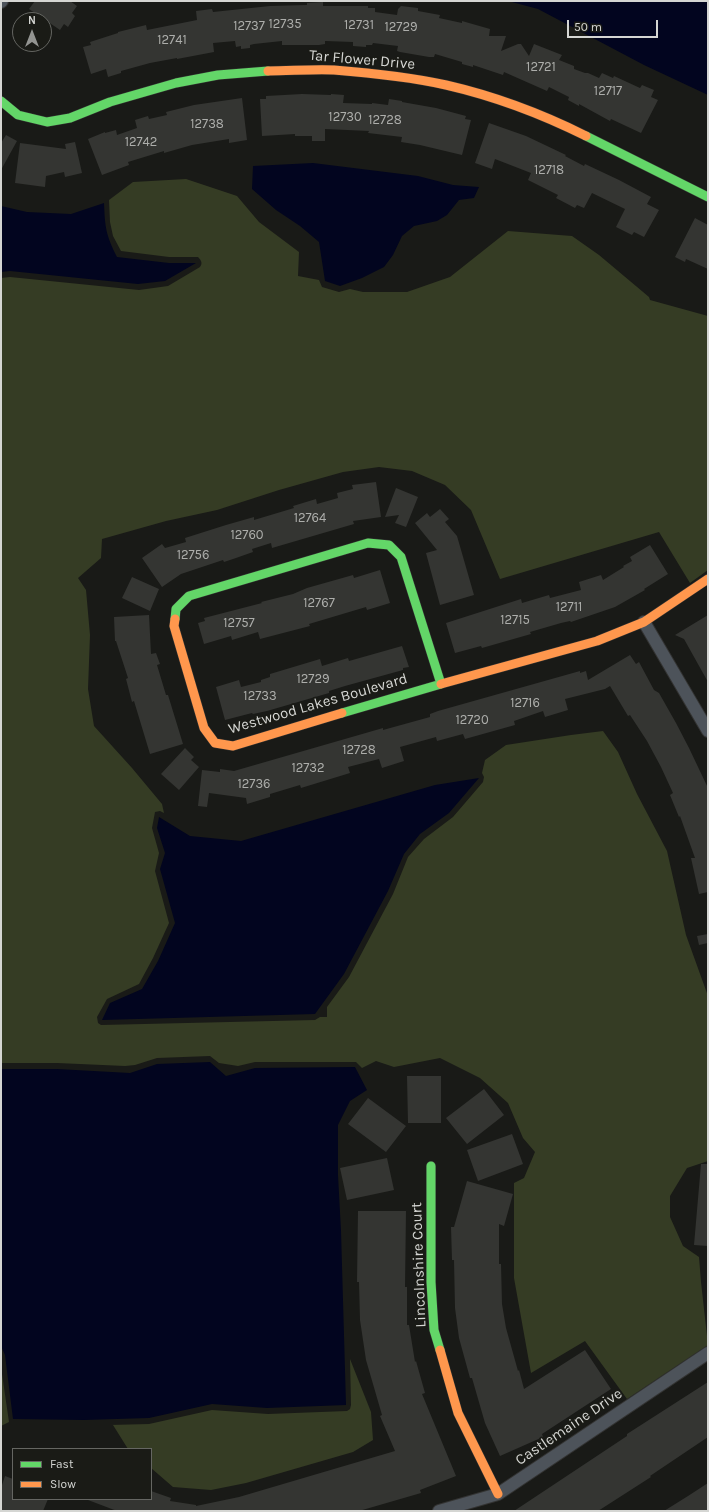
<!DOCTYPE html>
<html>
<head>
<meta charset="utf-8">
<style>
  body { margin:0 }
  #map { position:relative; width:709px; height:1512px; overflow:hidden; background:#191a17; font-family:Karla,sans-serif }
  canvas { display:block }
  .frame { position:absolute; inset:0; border:2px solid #d5d6d3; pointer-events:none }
  .legend { position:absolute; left:12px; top:1448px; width:140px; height:52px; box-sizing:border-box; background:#1a1b16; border:1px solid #656662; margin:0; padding:5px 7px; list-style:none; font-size:12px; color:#d5d6d3 }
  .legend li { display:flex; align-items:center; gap:8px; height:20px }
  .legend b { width:20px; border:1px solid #656662 }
  .north { position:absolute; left:12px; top:12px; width:40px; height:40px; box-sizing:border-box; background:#1a1b16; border:1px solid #656662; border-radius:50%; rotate:0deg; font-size:11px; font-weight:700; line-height:16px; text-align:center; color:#d5d6d3 }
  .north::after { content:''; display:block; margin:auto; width:14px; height:18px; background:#939491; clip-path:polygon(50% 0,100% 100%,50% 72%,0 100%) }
  .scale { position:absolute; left:567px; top:20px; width:91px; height:18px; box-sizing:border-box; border:2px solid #d5d6d3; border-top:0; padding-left:5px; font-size:12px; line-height:14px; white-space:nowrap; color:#d5d6d3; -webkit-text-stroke:3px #1a1b16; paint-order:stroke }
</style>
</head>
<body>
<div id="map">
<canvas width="709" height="1512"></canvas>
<div class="frame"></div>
<ul class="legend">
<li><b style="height:5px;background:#63d668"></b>Fast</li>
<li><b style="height:5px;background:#ff974d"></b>Slow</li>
</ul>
<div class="north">N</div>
<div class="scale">50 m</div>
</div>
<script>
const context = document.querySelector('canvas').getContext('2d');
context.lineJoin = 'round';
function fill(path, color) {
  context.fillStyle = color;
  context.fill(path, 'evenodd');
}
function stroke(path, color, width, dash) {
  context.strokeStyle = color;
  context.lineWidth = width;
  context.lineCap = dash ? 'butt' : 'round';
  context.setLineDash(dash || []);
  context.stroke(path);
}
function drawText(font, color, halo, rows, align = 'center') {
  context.font = font + ' Karla,sans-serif';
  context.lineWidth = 3.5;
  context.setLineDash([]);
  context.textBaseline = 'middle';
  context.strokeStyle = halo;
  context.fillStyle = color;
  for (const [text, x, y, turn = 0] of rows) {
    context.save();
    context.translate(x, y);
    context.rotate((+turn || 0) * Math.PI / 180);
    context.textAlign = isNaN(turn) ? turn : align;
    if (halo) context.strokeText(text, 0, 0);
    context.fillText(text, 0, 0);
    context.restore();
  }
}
fill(new Path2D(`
  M186 179 237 196 259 222 299 252 298 276 319 280 322 287 339 292 350 289 363 292H407L450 277 508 231 572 236 599 255 649 297 650 300 708 316V570L690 583 659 532 500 579 471 510 445 485 412 471 379 467 343 472 279 490 217 510 166 521 102 539 101 558 78 578 86 590 90 635 88 689 94 726 132 768 162 804 164 813 160 811 155 812 152 828 159 853 155 871 169 923 153 958 139 984 107 999 97 1017 98 1023 101 1025 315 1020 320 1017H327V1007L349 977 393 894 408 857 424 839 453 817 483 782 484 777 482 773 485 760 506 745 571 735 603 731 618 752 637 794 667 851 686 935 708 996V1161L687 1168 670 1196V1217L683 1246 699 1257 701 1282 708 1345 627 1399 585 1341 531 1373 514 1278V1183L524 1178 535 1152 523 1138 508 1103 480 1078 440 1058 394 1067 376 1061 362 1068 356 1062H255L238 1066 219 1063 210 1056 157 1058 135 1065 125 1066 57 1063H1V278L10 277 139 290 168 286 200 267C203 263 201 260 198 257H169L121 251 113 236 110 222 109 200 133 182Z
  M350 1359 371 1412 373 1440 353 1452 246 1483 211 1490 173 1487 151 1468V1449H128L113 1425H109L149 1424 212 1410 268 1414 347 1411 350 1409 351 1405Z
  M1 1367 9 1422 1 1426Z`), '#353c24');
fill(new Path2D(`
  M508 1H708V95L644 65 538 9Z
  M313 163 418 176 453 185 479 187 474 198 459 200 447 215 437 221 414 226 402 236 393 255 384 267 362 278 340 286 325 281 319 242 300 226 276 210 252 189 253 166Z
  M104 203C105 228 106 235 117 257L169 263H196L165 281 138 284 10 271 1 272V206L27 212 71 214Z
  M479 778 449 813 420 834 404 854 388 891 344 974 315 1014 102 1020 110 1003 142 989 158 961 175 923 160 869 165 853 157 828 159 817 190 836 241 841 435 785Z
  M210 1062 226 1076 255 1068 355 1067 367 1090 350 1101 338 1125V1175L341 1231 346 1405 267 1408 212 1404 149 1418 84 1420 13 1419 5 1355 1 1346V1069H57L130 1073 157 1064Z`), '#02051f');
fill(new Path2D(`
  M35 1H70L77 6 72 13 75 16 68 27 64 24 60 30 29 9Z
  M323 2V6H368V8H375V12L397 15 398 9 401 6 418 8V11L440 15 439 18 462 23V21L490 29 489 36H506L501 51 518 44H521L529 56 534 44 562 55 559 60 574 66V69L585 73H588L599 78 602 73 613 78 614 76 640 88 642 85 654 90 651 97 658 100 641 133 611 119 610 121 579 104V106L568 100 569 97 549 87 547 91 504 72 503 75 473 65V67L462 64V62L435 54 434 57H429L400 52 397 51 398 46 373 43 372 45H366V47L353 46V42L325 41V44L319 45H282V41L254 44 250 45V48L241 49V46L236 47 235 41 213 43 214 52 177 59V58L150 63 121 71V73L108 77 106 69 91 74 83 47 91 45 90 42 118 33V32L146 25 147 30 197 20 196 11 212 9 213 12 270 6 307 5V3Z
  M302 94 331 95V94L344 95 343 103 372 104V103L388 105 389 99 402 101V102L436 108 466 116 465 119 471 120 462 155 420 145 401 142 402 137 368 133 369 131 325 129V141H312V136H295V134L262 136 260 99H266V96Z
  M242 98 247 140 229 143V139L192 145 164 153V151L128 162 129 165 102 175 88 139 105 132V133L116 130 117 135 137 128 135 120 148 116 149 119 167 115 166 112 194 105Z
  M489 123 526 136 566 155 565 156 584 166 585 164 619 180 651 197 647 204 659 210 644 237 634 232 632 235 616 227 625 209 592 193 584 208 577 205 575 208 556 198 558 195 528 180 531 173 495 159 492 169 475 163Z
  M6 135 17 141 1 170V143Z
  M75 142 82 173 65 177 64 172 46 176 45 187 15 183 20 143 66 149 65 144Z
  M695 218 708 225V269L686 259 685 262 675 257Z
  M376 482 381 517 353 521 354 524 272 548 271 543 252 549 253 552 236 558 224 562 223 560 181 574 162 587 142 558 162 544 165 548 186 542 185 538 226 525 254 517V520L294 508 293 506 316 499 317 504 338 498 337 493 353 489 352 485Z
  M396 488 418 497 406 527 395 523 399 515 385 517Z
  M440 509 449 519 445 522 457 536 474 595 440 605 426 553 437 550 415 523 427 513 430 517Z
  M650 545 668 574 644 589 645 590 615 607 571 622 570 621 561 623 530 632 531 634 482 648 481 646 455 653 446 623 521 599 522 603 549 595 550 598 581 590 579 582 601 575 603 580 624 567 623 566 632 561 630 557Z
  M380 570 390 603 367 610 366 607 309 624 310 626 260 639 258 632 232 640 231 636 204 644 198 623 205 621 204 618 262 603 261 602 293 594 307 588 353 575 354 578Z
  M132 577 159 589 150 611 122 598Z
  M149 615 151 654 156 653 160 664 157 665 166 695H168L183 744 150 754 134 701 132 702 126 679 128 678 116 641H115L114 617Z
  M708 615V682L684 639 675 635Z
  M402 646 409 667 403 668V670L345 686 329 691V693L267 711 253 714 252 713 225 720 216 687 239 680 241 687 261 682V680L270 677V674L320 659 322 666 348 658 349 661Z
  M630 655 636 664 639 662 654 690 659 693 676 723 689 748 708 788V892L699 894 691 858H695L680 816 679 817 670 795 673 793 661 767 647 741 630 715 628 716 610 686 605 689 565 699 568 710 545 717 543 711 514 721 515 725 465 739 463 734 437 741 436 737 400 747 404 761 382 768 379 759 348 767 350 773 301 788 300 785 270 794V797L247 804 246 798 209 793 207 807 198 806 202 770 220 772V769L234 771 383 728V730L430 717V714L438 711 580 671V673L586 671 588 680Z
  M185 748 194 757 191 760 199 767 179 790 161 774Z
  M708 934V943L699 945 697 936Z
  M407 1076H441V1123H408Z
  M484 1089 504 1115 467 1144 446 1118Z
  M368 1098 406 1126 386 1152 348 1124Z
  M512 1134 523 1164 478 1181 467 1150Z
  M387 1158 394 1190 347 1200 340 1168Z
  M701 1164H708V1246L694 1245Z
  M467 1181 513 1194 504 1226 499 1224V1264H501L502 1304 506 1328 518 1371 519 1370 524 1389 585 1350 611 1389 542 1434 543 1437 500 1456 485 1423 472 1378H470L459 1338 455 1308 454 1260H452L451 1227H454Z
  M358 1211H406L405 1287H407V1325H409L415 1362 416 1361 425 1393 422 1394 456 1476 420 1490 421 1493 359 1511H117L88 1500 151 1499V1491L171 1498 170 1501 196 1505V1506L239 1497 395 1451 380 1416 382 1415 366 1360 360 1320 359 1282H357Z
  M708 1382V1437L650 1476 651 1477 598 1511H514L627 1436V1434Z
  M5 1476 13 1479V1499H48L43 1511H5L1 1510V1488Z
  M708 1483V1511H664L688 1496Z`), '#343532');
const street = new Path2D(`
  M1 2 2 1
  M644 622 708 731
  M439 1511 498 1494 708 1353`);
const fast = new Path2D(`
  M1 101 18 115 47 122 70 118 110 102 176 83 218 75 268 71
  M586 136 708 197
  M175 619 176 609 189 596 368 543
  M342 713 441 684 401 557 389 545 368 543
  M431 1166V1282L434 1330 440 1350`);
const slow = new Path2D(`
  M268 71C290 71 312 69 334 70 372 73 410 77 446 85 494 96 542 114 586 136
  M175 619 174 626 204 728 215 743 233 746 342 713
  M441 684 597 641 644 622 708 579
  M440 1350 458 1413 498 1494`);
stroke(street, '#333332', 14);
stroke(fast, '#333332', 10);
stroke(slow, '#333332', 10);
stroke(street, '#4d535a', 12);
stroke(fast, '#63d668', 9);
stroke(slow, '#ff974d', 9);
drawText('13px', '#adaeab', null, [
  ["12735",285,24],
  ["12731",359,25],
  ["12737",249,26],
  ["12729",401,27],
  ["12741",172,40],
  ["12721",541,67],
  ["12717",608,91],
  ["12730",345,117],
  ["12728",385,120],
  ["12738",207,124],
  ["12742",141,142],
  ["12718",549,170],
  ["12764",310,518],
  ["12760",247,535],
  ["12756",193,555],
  ["12767",319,603],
  ["12711",569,607],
  ["12715",515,620],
  ["12757",239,623],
  ["12729",313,679],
  ["12733",260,696],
  ["12716",525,703],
  ["12720",472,720],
  ["12728",359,750],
  ["12732",308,768],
  ["12736",254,784]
]);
drawText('15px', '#d5d6d3', '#1a1b16', [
  ["Tar Flower Drive",362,60,5],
  ["Westwood Lakes Boulevard",318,704,-16],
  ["Lincolnshire Court",419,1265,-92],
  ["Castlemaine Drive",569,1427,-34]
]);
</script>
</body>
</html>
